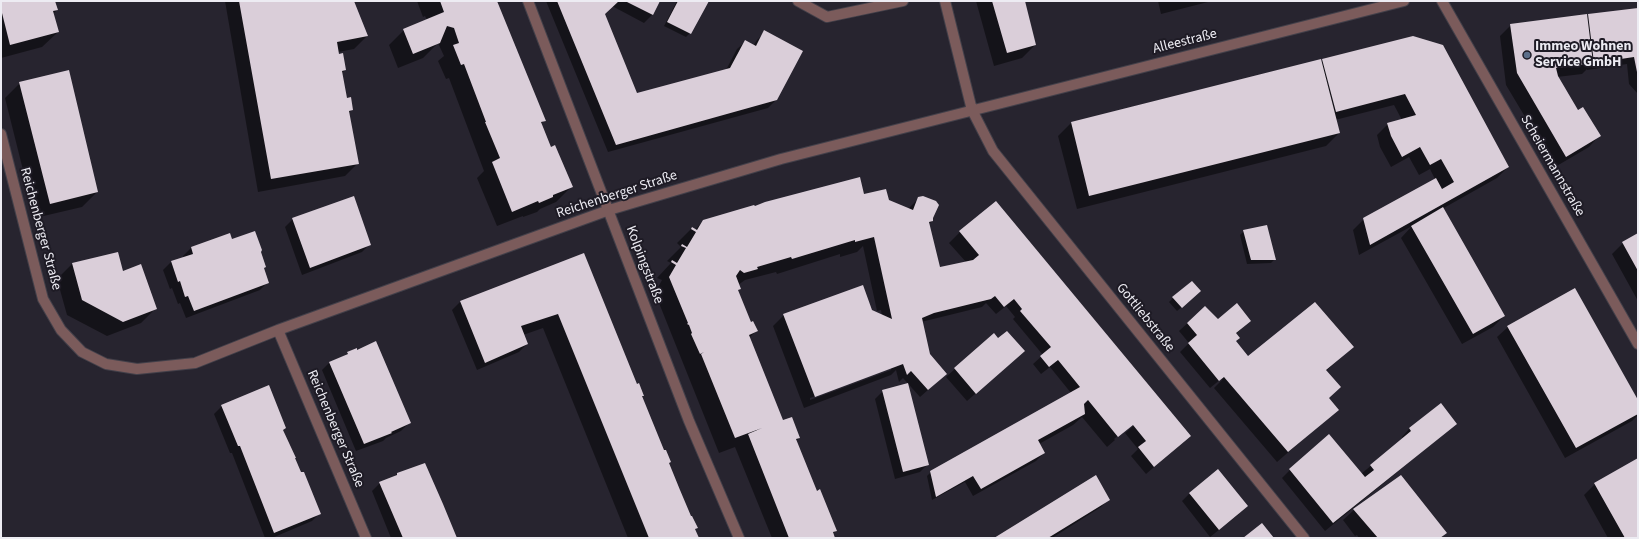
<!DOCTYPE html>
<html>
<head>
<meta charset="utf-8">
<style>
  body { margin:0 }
  #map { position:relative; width:1639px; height:539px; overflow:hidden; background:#27242f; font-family:"Source Sans 3",sans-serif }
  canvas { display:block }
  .frame { position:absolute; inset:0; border:2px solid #edecf3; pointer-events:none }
</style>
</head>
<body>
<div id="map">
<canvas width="1639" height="539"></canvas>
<div class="frame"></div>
</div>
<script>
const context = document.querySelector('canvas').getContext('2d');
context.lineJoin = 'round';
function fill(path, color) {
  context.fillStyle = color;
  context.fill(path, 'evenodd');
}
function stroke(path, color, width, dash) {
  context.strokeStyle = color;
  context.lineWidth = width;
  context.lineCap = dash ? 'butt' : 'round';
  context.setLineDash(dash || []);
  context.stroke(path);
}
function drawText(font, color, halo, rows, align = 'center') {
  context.font = font + ' "Source Sans 3",sans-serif';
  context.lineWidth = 4;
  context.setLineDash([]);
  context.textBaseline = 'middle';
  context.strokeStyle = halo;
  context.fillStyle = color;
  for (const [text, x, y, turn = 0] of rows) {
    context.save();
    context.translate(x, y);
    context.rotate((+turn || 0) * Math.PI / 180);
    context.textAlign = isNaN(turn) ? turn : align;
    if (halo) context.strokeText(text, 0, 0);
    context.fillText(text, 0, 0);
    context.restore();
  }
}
fill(new Path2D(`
  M1 1H54L57 10 53 14 58 32 42 47 1 58Z
  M225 1H353L367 36 354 49 338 52 345 70 342 73 346 99 352 109 349 113 358 163 345 176 258 192Z
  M417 1H496L544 120 541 124 550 148 571 187 556 202 540 209 537 212 523 217V216L497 226 477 178 484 171 449 78 446 79 438 61 444 56 438 43 423 58 398 68 389 45 404 30 427 20 425 16 423 17Z
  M546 1H659L652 15 644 23 612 6 604 14 636 94 726 70 737 49 745 42 753 46 757 40 765 32 776 100 768 108 608 152Z
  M677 1H707L690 33 686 37 664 26Z
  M976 1H1024L1035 45 1022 58 994 66Z
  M1158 1H1212L1161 14Z
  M1638 9V94L1629 84 1627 64 1587 70V69L1582 74 1557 77 1577 111 1599 136 1589 147 1555 167 1506 85 1500 36 1511 25 1586 17 1588 15Z
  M1413 37 1508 167 1497 178 1442 209 1504 316 1493 327 1462 344 1401 238 1412 226 1359 255 1353 230 1364 219 1435 179 1430 169 1419 175 1409 157 1391 167 1380 147 1377 135 1388 124 1402 120 1394 105 1335 120 1339 133 1326 146 1077 209 1058 136 1071 123 1320 60 1321 62 1323 60Z
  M20 83 97 192 82 207 35 218 5 98Z
  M863 196 888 201 908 209 919 198 932 218V221L929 224 939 268 966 262 949 243 960 232 1190 436 1146 474 1131 456 1138 449 1125 433 1151 411 1149 410 1114 439 1115 440 1107 447 1082 417 1073 425 1039 444 1044 453 1036 461 973 496 965 482 932 500 927 476 931 472 1071 393 1050 367 1041 374 1033 364 1043 355 1013 319 1015 317 1006 306 996 314 986 303 982 307 921 322 929 354 946 374 920 397 903 378 899 382 896 370 891 375 804 408 773 326 784 315 871 310 882 316 881 310 877 311 863 246 857 252 840 257V254L777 274 776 272 745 280 738 285 740 289 737 291 751 323 756 331 749 338 782 419 799 438 796 441 816 492 836 530 833 534 834 538H772L735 447 719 453 655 293 662 280 657 278 671 263 667 261 681 247 677 243 692 228 695 230 703 221ZM891 368V370L810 400V398Z
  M293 219 370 244 362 252 302 275 285 227Z
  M1244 231 1275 259 1271 263 1247 264 1240 235Z
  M230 235 232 240 259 252 268 282 260 290 186 318 180 303 178 304 172 288 170 289 163 270 171 262 184 258 183 256 191 248Z
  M1638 235V301L1612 254 1623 243Z
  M583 254 690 517 696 528 695 530 698 538H628L543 328 523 335 527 344 519 352 477 370 452 310 460 302Z
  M72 264 122 272 156 308 141 323 107 336 67 315 57 279Z
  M1196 295 1177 311 1169 302 1173 298Z
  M1205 307 1218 321 1250 320 1236 334 1235 342 1238 365 1352 347 1326 371 1340 387 1328 399 1337 410 1277 462 1214 388 1222 380 1221 379 1210 388 1180 352 1189 343 1179 331Z
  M1508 327 1638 402V415L1632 421 1565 458 1497 337Z
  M994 334 1015 359 967 401 946 377Z
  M348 353 409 423 401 431 386 438 383 441 356 451 322 370 330 362 344 356Z
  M883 391 928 464 920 472 895 479 875 399Z
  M1440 404 1456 424 1325 531 1282 478 1290 470 1361 474 1403 439 1402 437 1409 429Z
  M222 406 285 428 283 430 294 458 320 513 312 521 272 538H265L232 453H230L214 414Z
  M1638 459V538H1608L1584 495 1595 484Z
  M397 474 456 538H391L372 491 380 483 393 478Z
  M1189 494 1239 514 1210 537 1182 501Z
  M1109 499 1101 507 1052 538H996Z
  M1354 510 1445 533 1440 538H1359L1357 535 1355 536 1343 520Z`), '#0007');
fill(new Path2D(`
  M1 1H55L58 10 53 11 59 32 10 45 1 9Z
  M239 1H354L368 36 337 42 339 54 343 53 346 70 342 71 347 98 351 97 353 110 349 111 359 164 271 179Z
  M440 1H497L546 121 541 122 551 147 555 145 573 187 553 195V197L539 203 538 201 512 212 492 162 500 158 485 122H486L464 64 461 65 453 45 459 43 454 28 447 26 440 43 413 54 403 29 444 12Z
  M557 1H619L605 14 637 93 730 68 745 40 756 46 764 30 803 51 777 100 616 145Z
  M625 1H660L653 15Z
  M678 1H709L691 34 667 22Z
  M992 1H1025L1036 45 1007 53Z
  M1638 8V77L1634 57 1594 63 1588 14Z
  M1587 14 1593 63 1556 68 1558 76 1578 110 1583 107 1601 136 1566 157 1517 73 1510 24Z
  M1413 36 1443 45 1509 167 1370 245 1363 218 1436 178 1442 189 1454 182 1441 159 1430 165 1420 147 1402 157 1391 136 1387 123 1416 115 1405 94 1336 112 1322 59Z
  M1321 59 1340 133 1089 196 1071 122Z
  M69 70 98 192 50 204 19 82Z
  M860 177 864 194 886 189 889 200 913 210 918 197 923 196 936 201 939 205 933 218V221L929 222 940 267 973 260 979 255 959 231 996 201 1191 436 1154 467 1138 447 1146 441 1133 425 1118 437 1088 400 1084 404 1085 414 1038 440 1045 453 981 489 973 476 936 497 930 471 1080 387 1058 360 1049 367 1040 356 1051 347 1020 311 1022 309 1014 299 1004 307 995 296 991 299 934 313 922 318 930 354 947 374 928 390 911 371 907 375 903 364 815 397 783 314 863 285 872 310 892 319 874 237 855 242V240L792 259 791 257 757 267 758 269 744 273 740 270 736 276 741 289 738 290 751 322 753 321 758 331 749 335 783 420 792 417 800 438 796 439 817 491 820 489 837 531 833 532 835 538H789L748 434 762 428 735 438 701 354 704 352 700 354 691 334 692 333 689 325 687 324 688 323 669 277 676 265 671 262 672 260 677 263 686 248 681 246 682 244 687 247 696 232 691 229 692 227 697 230 703 220 754 205 755 206 765 202Z
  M354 196 371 245 310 268 292 218Z
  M1443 207 1505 316 1473 334 1411 226Z
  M1267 225 1276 260H1251L1243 230Z
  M255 231 262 250 261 252 266 267 264 268 269 283 194 311 188 296 185 297 180 281 178 282 171 261 193 254 191 247 230 233 232 239Z
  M1638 233V271L1622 242Z
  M118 252 123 271 141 264 157 309 123 322 82 300 72 263Z
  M584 253 637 384 639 383 644 396H642L664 450H666L671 462 669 463 680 490 691 516H692L698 528 695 529 699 538H649L558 314 521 326 528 344 485 363 460 301Z
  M1192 281 1201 291 1182 308 1172 297Z
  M1575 288 1638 400V414L1576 448 1507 326Z
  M1315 302 1354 347 1326 370 1341 387 1329 398 1339 410 1288 452 1224 377 1219 381 1188 343 1197 335 1187 323 1205 306 1218 319 1237 303 1251 321 1236 333 1240 338 1236 341 1248 356Z
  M1007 331 1025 351 976 394 954 368 994 333 998 338Z
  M376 341 411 423 391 432 392 433 364 444 329 362 348 354 347 352 357 348V350Z
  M908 383 929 465 903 472 882 390Z
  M269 385 286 428 283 430 296 458H295L301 472H304L321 514 274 533 240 446H238L221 405Z
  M1441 403 1457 424 1333 523 1289 469 1329 434 1365 477 1374 470 1370 465 1411 431 1409 428Z
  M1638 458V538H1625L1594 483Z
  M425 463 443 504 457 538H403L379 482 397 475V473Z
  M1218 469 1248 506 1219 530 1189 493Z
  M1096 475 1110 500 1048 538H994Z
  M1401 475 1447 533 1440 538H1378L1353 509Z
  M1262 523 1274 538H1243Z`), '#daced9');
const minor = new Path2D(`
  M528 1 689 421 739 538
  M798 1 827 17 903 1
  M945 1 972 110 993 151 1304 538
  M1442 1 1638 344
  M1 134 43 299 61 330 82 352 106 364 137 369 195 363 278 330 609 210 781 159 1404 1
  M278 330 366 538`);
stroke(minor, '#43404a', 12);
stroke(minor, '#7b5b5b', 10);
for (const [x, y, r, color] of [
  [1527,55,4,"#5c6f8a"]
]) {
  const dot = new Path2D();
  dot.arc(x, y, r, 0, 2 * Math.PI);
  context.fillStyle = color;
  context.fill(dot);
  stroke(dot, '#1e1b25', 1.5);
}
drawText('14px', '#edecf3', '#1e1b25', [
  ["Alleestraße",1185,42,-14],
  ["Scheiermannstraße",1552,166,60],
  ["Reichenberger Straße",617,195,-18],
  ["Reichenberger Straße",40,229,75],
  ["Kolpingstraße",644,265,69],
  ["Gottliebstraße",1145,318,51],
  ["Reichenberger Straße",335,429,67]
]);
drawText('bold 14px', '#edecf3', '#1e1b25', [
  ["Immeo Wohnen",1535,47],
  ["Service GmbH",1535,63]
], 'left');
</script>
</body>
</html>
